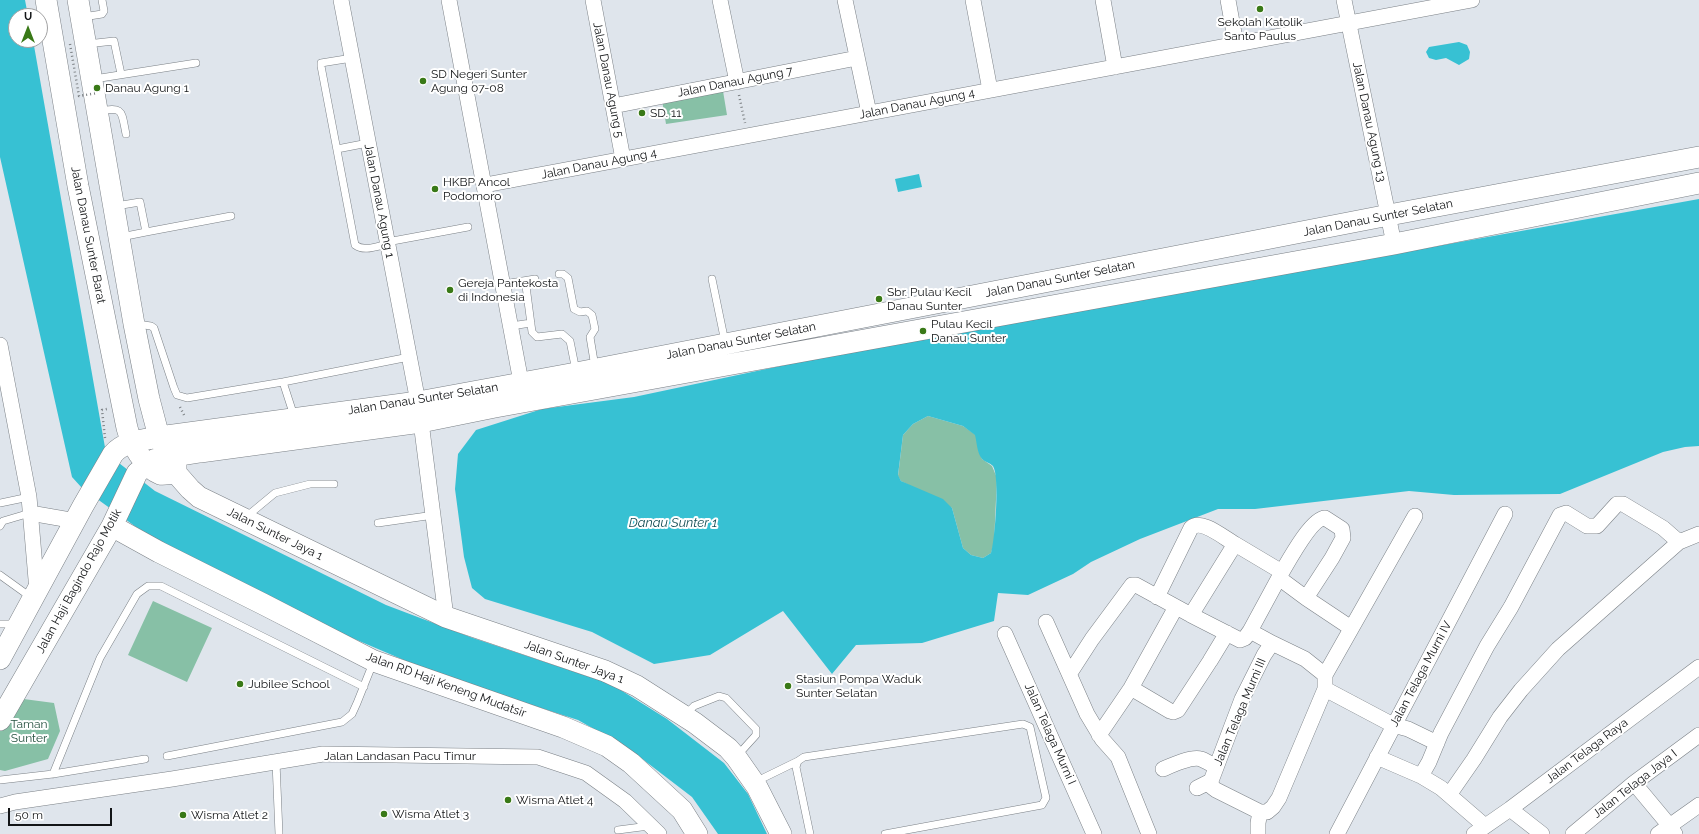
<!DOCTYPE html>
<html>
<head>
<meta charset="utf-8">
<style>
  body { margin:0 }
  #map { position:relative; width:1699px; height:834px; overflow:hidden; background:#dfe5ec; font-family:Raleway,sans-serif }
  canvas { display:block }
  .north { position:absolute; left:8px; top:8px; width:40px; height:40px; box-sizing:border-box; background:#fff; border:1px solid #a1a1a2; border-radius:50%; rotate:0deg; font-size:11px; font-weight:700; line-height:16px; text-align:center; color:#131517 }
  .north::after { content:''; display:block; margin:auto; width:14px; height:18px; background:#397917; clip-path:polygon(50% 0,100% 100%,50% 72%,0 100%) }
  .scale { position:absolute; left:8px; top:808px; width:104px; height:18px; box-sizing:border-box; border:2px solid #131517; border-top:0; padding-left:5px; font-size:12px; line-height:14px; white-space:nowrap; color:#131517; -webkit-text-stroke:3px #fff; paint-order:stroke }
</style>
</head>
<body>
<div id="map">
<canvas width="1699" height="834"></canvas>
<div class="north">U</div>
<div class="scale">50 m</div>
</div>
<script>
const context = document.querySelector('canvas').getContext('2d');
context.lineJoin = 'round';
function fill(path, color) {
  context.fillStyle = color;
  context.fill(path, 'evenodd');
}
function stroke(path, color, width, dash) {
  context.strokeStyle = color;
  context.lineWidth = width;
  context.lineCap = dash ? 'butt' : 'round';
  context.setLineDash(dash || []);
  context.stroke(path);
}
function drawText(font, color, halo, rows, align = 'center') {
  context.font = font + ' Raleway,sans-serif';
  context.lineWidth = 4;
  context.setLineDash([]);
  context.textBaseline = 'middle';
  context.strokeStyle = halo;
  context.fillStyle = color;
  for (const [text, x, y, turn = 0] of rows) {
    context.save();
    context.translate(x, y);
    context.rotate((+turn || 0) * Math.PI / 180);
    context.textAlign = isNaN(turn) ? turn : align;
    if (halo) context.strokeText(text, 0, 0);
    context.fillText(text, 0, 0);
    context.restore();
  }
}
fill(new Path2D(`
  M723 91 727 115 666 124 662 100Z
  M928 416 963 426 976 435 979 452 982 459 992 466 997 478 994 543 991 553 983 558 971 555 963 548 952 508 901 481 898 476 903 435 913 424Z
  M153 601 212 628 187 682 128 655Z
  M16 698 54 703 60 731 48 759 5 771 0 770V724Z`), '#87c0a6');
fill(new Path2D(`
  M0 0H25L28 16H16V40H33L106 453 155 491 386 605 473 638 611 684 667 719 724 763 748 794 767 834H718L692 797 628 748 578 720 439 675 331 629 185 556 136 527 82 488 72 477 0 157Z
  M1459 42 1467 45 1470 52 1469 59 1459 65 1446 58 1436 60 1429 58 1426 52 1429 47Z
  M919 174 922 187 898 192 895 179Z
  M1699 199V446L1685 447 1663 452 1560 494 1454 495 1409 491 1255 509H1218L1140 539 1091 562 1073 574 1028 595 998 593 994 621 922 643 856 645 832 674 783 611 710 655 654 664 592 632 485 599 472 588 464 557 455 489 458 454 476 430 542 409 634 397 837 354ZM928 416 963 426 975 435C977 443 977 453 982 459 985 462 990 463 993 466 1000 477 995 539 991 553L983 558 971 555 963 548 952 508 943 499 901 481 898 475 903 435 913 424Z`), '#37c1d3');
const lane = new Path2D(`
  M83 17 102 14 104 11 102 0
  M87 44 114 41 121 74
  M352 58 321 63V66L355 245C364 252 377 246 388 244
  M94 79 196 63
  M99 111C124 107 121 110 126 134
  M337 149 368 143
  M116 206 140 202 146 232 121 237
  M146 232 231 216
  M387 242 468 227
  M559 274H563L568 278 574 309 580 312 587 311 592 315 595 329 590 337 595 367
  M712 279 725 342
  M529 281 526 286 532 332 537 337 562 334 570 341 576 371
  M504 284 535 279
  M137 324 151 326 154 328 174 388 177 395 187 398 283 382 409 357
  M511 326 531 323
  M283 382 294 416
  M0 503 29 497
  M246 517 275 493 310 484H334
  M378 523 434 515
  M0 526 3 521 30 513
  M0 575 32 598
  M0 624H16
  M686 714 694 706 719 696 726 698 756 729V735L737 756
  M167 756 342 722 352 714 357 703 373 663
  M276 762 279 834
  M53 774 100 658 137 594 148 586H161L364 687
  M0 780 53 774 145 759
  M755 782 798 761
  M618 830 649 826
  M810 834 796 767 798 761 804 757 1023 724 1030 727 1046 798 1042 805 885 834`);
const street = new Path2D(`
  M341 0 418 402
  M449 0 521 382
  M593 0 623 159
  M720 0 737 82
  M845 0 869 113
  M973 0 990 90
  M1103 0 1115 67
  M1228 0 1236 44
  M1344 0 1394 244
  M613 106 857 58
  M485 185 1472 0
  M0 345 29 497 37 591
  M421 422 446 617
  M30 513 76 521
  M1157 597 1191 528C1201 518 1224 538 1235 544
  M1306 598 1351 628
  M1191 615 1235 544 1282 572C1289 560 1312 518 1325 518L1342 529 1343 538 1332 558 1306 598 1279 578
  M1046 622 1087 714 1102 739 1118 757 1149 834
  M1250 631 1282 572
  M1005 634 1094 834
  M1070 673 1092 639 1132 585H1136L1191 615 1240 640 1245 638 1250 631 1272 643
  M1325 675 1415 516
  M1131 688 1170 711 1173 712 1178 710 1210 661 1227 633
  M1099 735 1131 688 1176 607
  M1377 757 1421 776 1441 788 1485 826
  M1163 769C1172 765 1192 756 1201 759 1206 761 1211 764 1216 767
  M1421 776 1429 762 1441 733 1487 646 1511 607 1560 515 1566 513 1587 526H1597L1617 504H1623L1663 528 1679 542
  M1634 783 1669 825 1675 834
  M1197 788 1211 781
  M1449 795 1474 759 1500 717 1521 690 1558 649 1679 542 1699 534
  M0 806 15 802 172 779 323 754 538 757 586 773 625 801 659 834
  M1510 809 1542 834
  M1260 812H1267L1273 807 1279 798 1325 689
  M1258 834V823L1260 812 1216 790 1212 787 1211 781 1242 699 1264 655 1272 643 1305 659 1325 675V689L1393 725 1408 729 1437 743
  M1337 834 1505 514
  M1474 834 1510 809 1699 667
  M1573 834 1634 783 1699 735
  M1658 834 1699 805`);
const secondary = new Path2D(`
  M46 0 78 186 127 428C131 443 144 468 160 474 164 475 171 473 176 473
  M78 0 134 324 149 399 159 437 169 457 176 466V473L190 489 199 497 446 617 605 671 637 686 695 723 728 748 736 757 757 787 781 834
  M112 526 159 552 263 604 374 661 563 727 607 746 631 763 682 810 697 834
  M0 659 83 506 113 454C124 441 143 440 159 437L418 402 576 373 1389 215 1699 157
  M0 720 112 526 137 473 147 464 156 459 200 452 421 422 495 407 1394 244 1699 183`);
stroke(lane, '#7b8086', 8);
stroke(street, '#7b8086', 16);
stroke(secondary, '#7b8086', 22);
stroke(new Path2D(`
  M739 95 745 123
  M180 407 185 417
  M105 438 102 410 107 409`), '#7c8084', 2.5, [1, 3]);
stroke(lane, '#fff', 7);
stroke(street, '#fff', 15);
stroke(secondary, '#fff', 21);
stroke(new Path2D(`
  M70 44 79 96 98 93`), '#7c8084', 2.5, [1, 3]);
for (const [x, y, r, color] of [
  [1260,9,4,"#397917"],
  [423,81,4,"#397917"],
  [97,88,4,"#397917"],
  [642,113,4,"#397917"],
  [435,189,4,"#397917"],
  [450,290,4,"#397917"],
  [879,299,4,"#397917"],
  [923,331,4,"#397917"],
  [240,684,4,"#397917"],
  [788,686,4,"#397917"],
  [508,800,4,"#397917"],
  [384,814,4,"#397917"],
  [183,815,4,"#397917"]
]) {
  const dot = new Path2D();
  dot.arc(x, y, r, 0, 2 * Math.PI);
  context.fillStyle = color;
  context.fill(dot);
  stroke(dot, '#fff', 1.5);
}
drawText('12px', '#131517', '#fff', [
  ["Sekolah Katolik",1260,22,"center"],
  ["Santo Paulus",1260,36,"center"],
  ["SD Negeri Sunter",431,74],
  ["Agung 07-08",431,88],
  ["Danau Agung 1",105,88],
  ["SD. 11",650,113],
  ["HKBP Ancol",443,182],
  ["Podomoro",443,196],
  ["Gereja Pantekosta",458,283],
  ["di Indonesia",458,297],
  ["Sbr. Pulau Kecil",887,292],
  ["Danau Sunter",887,306],
  ["Pulau Kecil",931,324],
  ["Danau Sunter",931,338],
  ["Stasiun Pompa Waduk",796,679],
  ["Sunter Selatan",796,693],
  ["Jubilee School",248,684],
  ["Wisma Atlet 4",516,800],
  ["Wisma Atlet 3",392,814],
  ["Wisma Atlet 2",191,815]
], 'left');
drawText('12px', '#131517', '#fff', [
  ["Jalan Danau Agung 5",608,80,79],
  ["Jalan Danau Agung 7",735,82,-11],
  ["Jalan Danau Agung 4",917,104,-11],
  ["Jalan Danau Agung 13",1369,122,78],
  ["Jalan Danau Agung 4",599,164,-11],
  ["Jalan Danau Agung 1",379,201,79],
  ["Jalan Danau Sunter Selatan",1378,218,-11],
  ["Jalan Danau Sunter Barat",88,235,79],
  ["Jalan Danau Sunter Selatan",1060,279,-11],
  ["Jalan Danau Sunter Selatan",741,341,-11],
  ["Jalan Danau Sunter Selatan",423,399,-9],
  ["Jalan Sunter Jaya 1",275,534,26],
  ["Jalan Haji Bagindo Rajo Motik",79,581,-61],
  ["Jalan Sunter Jaya 1",574,662,20],
  ["Jalan Telaga Murni IV",1421,674,-62],
  ["Jalan RD Haji Keneng Mudatsir",446,685,20],
  ["Jalan Telaga Murni III",1240,712,-67],
  ["Jalan Telaga Murni I",1050,734,66],
  ["Jalan Telaga Raya",1587,751,-37],
  ["Jalan Landasan Pacu Timur",400,756],
  ["Jalan Telaga Jaya I",1635,784,-38]
]);
drawText('12px', '#265240', '#fff', [
  ["Taman",29,724],
  ["Sunter",29,738]
]);
drawText('italic 13px', '#164f56', '#fff', [
  ["Danau Sunter 1",673,523]
]);
</script>
</body>
</html>
